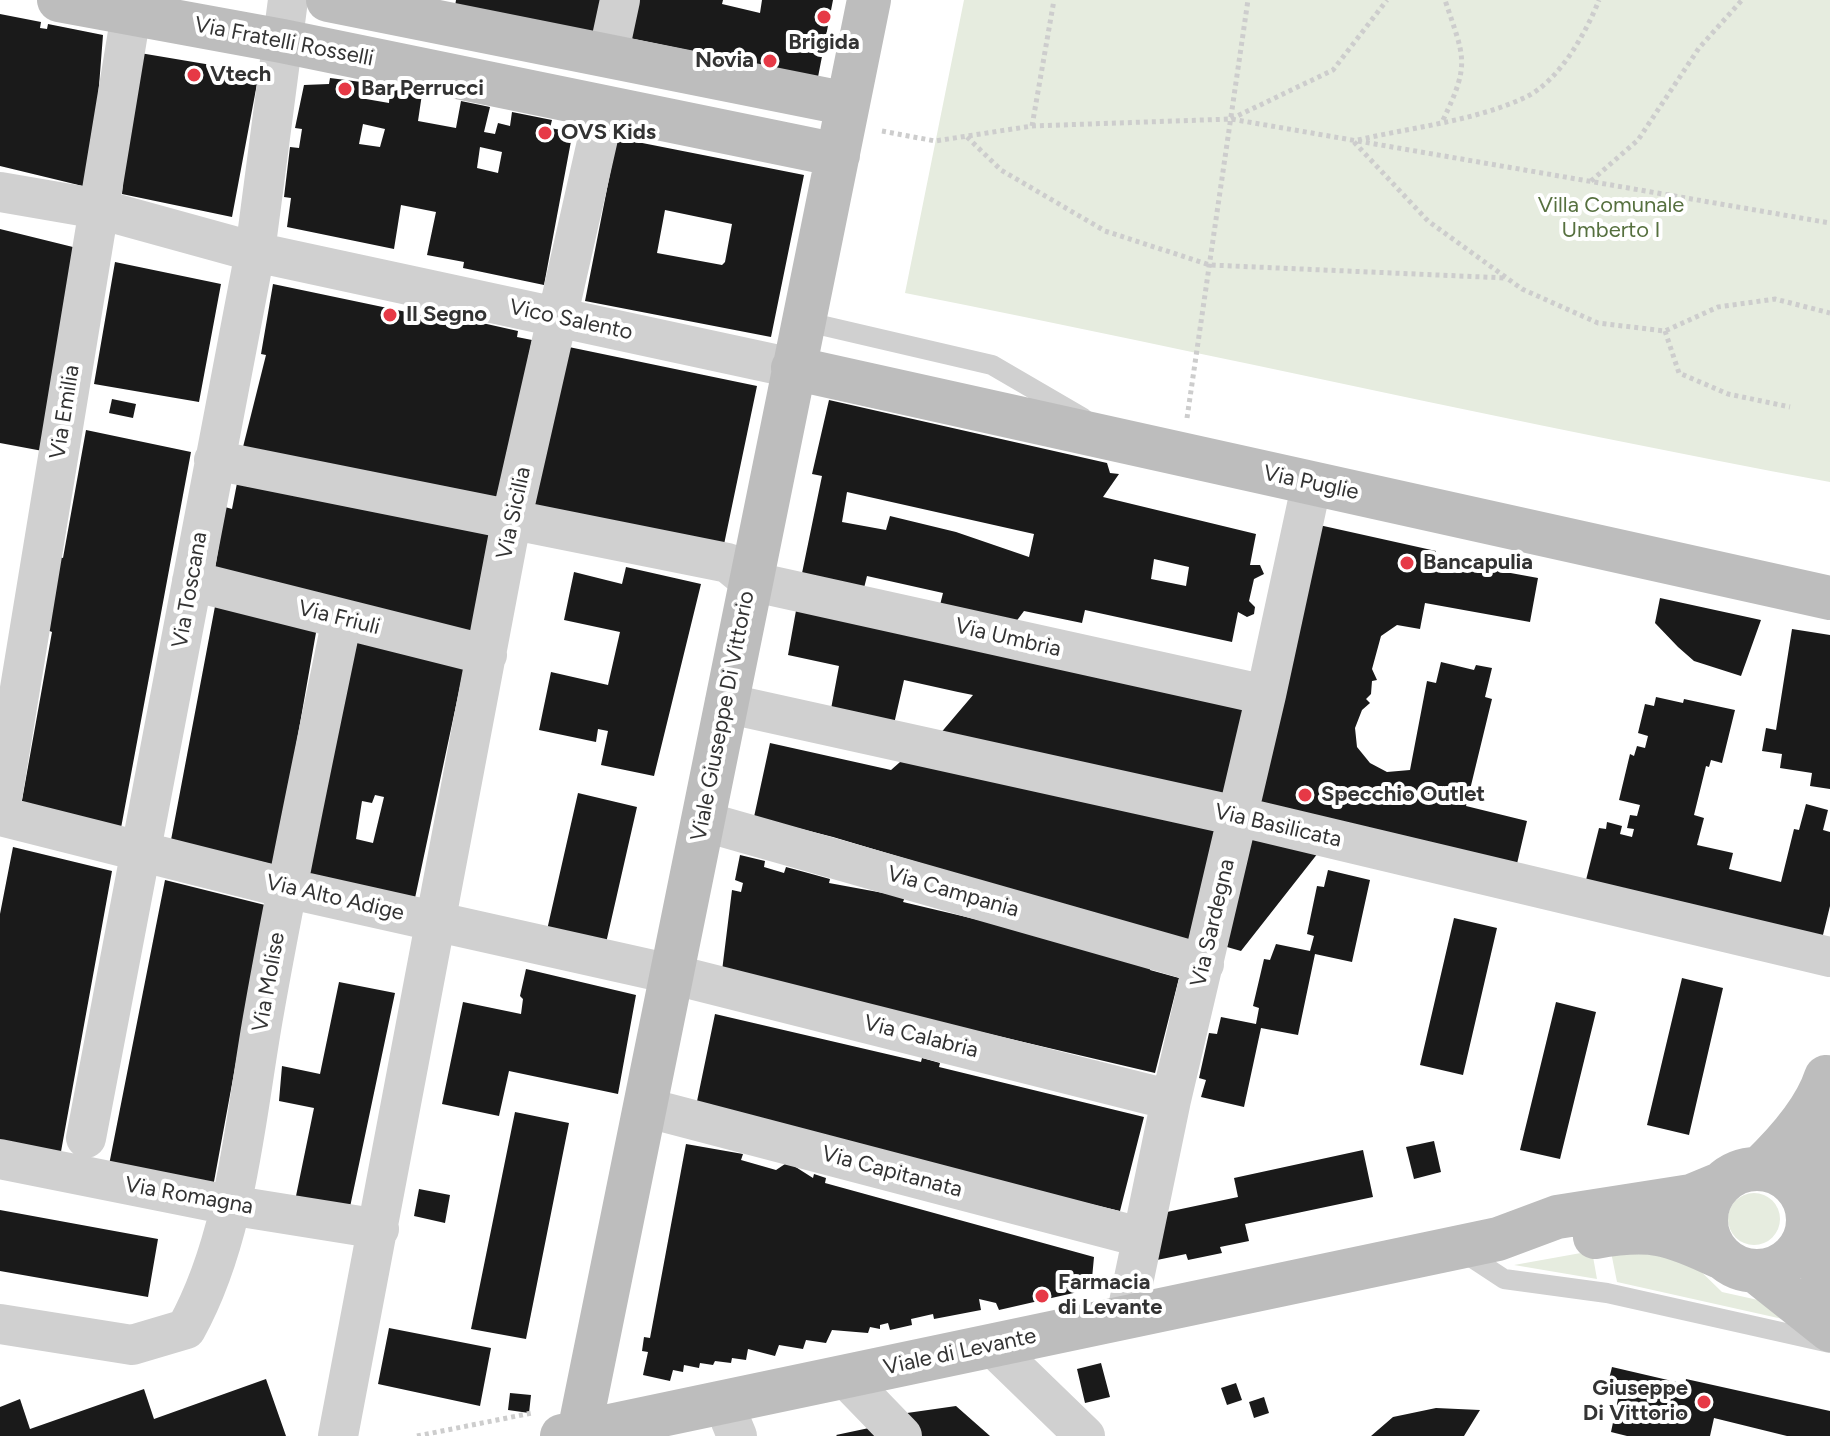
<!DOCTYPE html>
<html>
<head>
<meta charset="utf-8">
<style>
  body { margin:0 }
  canvas { display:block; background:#fff }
</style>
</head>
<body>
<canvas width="1830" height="1436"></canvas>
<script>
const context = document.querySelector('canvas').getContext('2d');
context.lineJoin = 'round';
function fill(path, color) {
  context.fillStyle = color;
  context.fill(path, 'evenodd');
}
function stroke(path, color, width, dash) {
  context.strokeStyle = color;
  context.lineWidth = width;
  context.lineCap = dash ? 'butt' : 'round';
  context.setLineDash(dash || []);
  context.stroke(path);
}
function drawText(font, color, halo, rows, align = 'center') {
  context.font = font + ' Figtree,sans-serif';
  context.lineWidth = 8;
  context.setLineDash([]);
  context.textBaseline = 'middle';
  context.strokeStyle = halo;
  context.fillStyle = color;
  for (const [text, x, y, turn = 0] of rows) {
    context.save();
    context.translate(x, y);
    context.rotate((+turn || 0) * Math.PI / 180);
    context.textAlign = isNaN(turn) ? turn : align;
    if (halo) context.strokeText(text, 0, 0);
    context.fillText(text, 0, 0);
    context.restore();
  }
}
fill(new Path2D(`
  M964 0H1830V482C1521 425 1214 354 905 293Z
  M1728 1219a26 26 0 1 1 52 0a26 26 0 1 1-52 0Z
  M1610 1247 1685 1256 1722 1292 1767 1302 1796 1322 1617 1282Z
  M1592 1251 1597 1279 1514 1265Z`), '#e6ecdf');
fill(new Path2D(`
  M456 0H601L595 40 454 13Z
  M637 0H723L722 4 760 13 762 0H833L818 77 629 38Z
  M0 14 41 22 40 28 47 29 48 24 103 35 91 188 0 166Z
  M134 52 259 73 232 217 122 194Z
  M330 78 369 83 366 99 389 103 390 89 422 94 418 121 456 128 461 101 490 107 484 132 495 134 498 123 510 126 512 112 552 120 550 128 567 131 566 136H572L544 285 463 268 464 262 427 255 436 212 401 205 394 249 287 227 291 198 284 197 290 147 299 148 302 129 295 128 304 85 329 84ZM363 124 385 129 380 147 359 144ZM480 147 502 152 498 173 477 168Z
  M617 138 804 175 771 337 585 301ZM665 210 732 224 725 262 722 265 657 253Z
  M0 229 81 249 48 452 0 443Z
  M115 262 221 284 199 402 94 384Z
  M273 284 440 319 442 314 518 331 517 337 532 340 498 505 242 451 266 355 261 354Z
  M564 346 757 386 722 554 533 514Z
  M112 399 136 404 133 418 109 413Z
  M829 400 1107 463 1110 473 1119 474 1103 497 1256 534 1250 565H1260L1264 574 1254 579 1249 601 1255 607 1254 614 1247 617 1238 612 1232 642 1085 610 1082 623 1024 611 1015 623 940 605 943 593 867 576 863 592 801 578 822 476 812 474ZM847 492 1034 534 1029 557 956 532 890 516 886 530 842 522ZM1154 559 1189 567 1186 586 1151 579Z
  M86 430 191 452 121 828 21 806 52 632 47 630 59 557 63 558Z
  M238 478 494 535 473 640 214 575 225 507 232 509Z
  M1310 523 1436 551 1434 559 1538 578 1530 622 1425 603 1420 629 1397 625 1381 636 1372 669 1377 680 1372 681 1371 694 1366 699 1370 703 1362 710 1355 728 1357 747 1370 763 1387 772 1410 770 1427 681 1436 683 1441 662 1474 670 1476 665 1492 668 1485 697 1492 699 1466 806 1527 821 1516 868 1252 812Z
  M626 567 701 584 654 776 601 765 608 731 598 729 596 742 539 730 551 672 608 685 620 632 564 620 574 572 622 584Z
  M1660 598 1761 620 1741 676 1694 661 1678 647 1655 623Z
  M216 601 317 627 275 865 171 840Z
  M797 605 1244 708 1223 800 939 735 973 695 958 692 904 680 894 724 831 709 839 666 788 655Z
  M1792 629 1830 635V789L1810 786 1812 773 1780 768 1782 754 1762 751 1766 728 1776 730Z
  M353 637 465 663 415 898 302 877ZM375 795 384 797 373 843 356 839 362 801 372 803Z
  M1656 697 1683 703 1684 699 1735 710 1722 763 1711 760 1709 767 1706 766 1694 815 1704 818 1697 845 1733 853 1729 869 1781 882 1794 829 1799 830 1806 804 1828 810 1823 830 1830 832V906L1822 939 1584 888 1599 828 1606 829 1607 822 1622 826 1620 834 1632 837 1634 829 1627 828 1630 815 1637 816 1640 805 1619 800 1630 754 1634 756 1637 746 1645 748 1648 736 1638 733 1645 704 1654 706Z
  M770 743 891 770 908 755 1224 826 1195 945 833 837 754 817Z
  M578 793 637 807 606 943 547 930Z
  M1241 834 1318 853 1241 951 1220 945Z
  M13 847 112 871 60 1157 0 1148V914Z
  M740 855 765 861 764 867 784 873 786 867 830 879 829 883 905 897 903 902 1042 935 1154 956 1150 970 1179 978 1155 1073 722 971 732 890 741 892 743 883 735 880Z
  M1328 870 1370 880 1352 962 1315 954 1298 1035 1261 1028 1244 1107 1201 1097 1206 1080 1199 1078 1209 1033 1217 1034 1221 1017 1256 1024 1259 1008 1253 1006 1264 959 1270 960 1276 944 1310 951 1314 936 1307 934 1317 886 1324 887Z
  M165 880 265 905 213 1187 108 1170Z
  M1454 918 1497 928 1463 1075 1420 1065Z
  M526 969 636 995 618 1094 509 1071 499 1116 442 1104 463 1002 521 1014 523 999 520 996Z
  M1682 978 1723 988 1689 1135 1647 1125Z
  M339 982 395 993 350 1207 296 1196 314 1108 279 1101 282 1066 320 1074Z
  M1556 1002 1596 1012 1560 1159 1520 1150Z
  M715 1014 921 1062 922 1058 940 1063 939 1067 1144 1117 1120 1211 695 1111Z
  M515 1112 569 1123 526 1339 471 1329Z
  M1434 1141 1441 1172 1414 1179 1406 1147Z
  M686 1144 743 1154 741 1160 776 1170 785 1164 794 1166 813 1178 814 1174 826 1178 825 1183 1094 1257 1091 1289 999 1310 996 1303 979 1299 981 1310 934 1319 933 1314 911 1319 912 1325 890 1330 888 1323 880 1325V1329L870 1327 868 1333 832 1330 826 1343 806 1340 803 1349 779 1345 775 1356 748 1349 746 1360 732 1358 731 1363 715 1361 713 1365 700 1363 699 1368 684 1365 683 1372 673 1370 670 1381 643 1375 648 1352 642 1351 644 1337 650 1338Z
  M1363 1150 1373 1197 1245 1224 1249 1241 1220 1247 1222 1253 1188 1260 1186 1254 1157 1260 1148 1216 1238 1197 1234 1178Z
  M419 1189 450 1195 445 1223 414 1216Z
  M0 1210 158 1239 148 1297 0 1271Z
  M389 1328 491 1348 480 1406 378 1384Z
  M1101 1363 1110 1397 1085 1403 1077 1369Z
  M1612 1367 1685 1384 1686 1379 1830 1411V1436H1787L1714 1418 1710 1436H1627L1611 1432 1619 1394 1606 1391Z
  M266 1379 286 1436H0V1407L20 1399 30 1429 144 1389 154 1419Z
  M1236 1383 1242 1400 1227 1405 1221 1388Z
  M510 1393 531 1395 529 1413 508 1410Z
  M1264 1397 1269 1413 1254 1418 1249 1402Z
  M956 1406 990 1436H917L900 1414Z
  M1436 1408 1480 1410 1464 1436H1371L1393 1417Z
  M869 1428 878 1436H837L836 1435Z`), '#1a1a1a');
stroke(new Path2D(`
  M1231 119 1333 70 1387 0
  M1443 120C1471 62 1464 58 1445 0
  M1032 126 1054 0
  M882 131 935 141 1032 126 1231 119 1830 223
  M967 137 1001 170 1105 231 1210 265 1506 278
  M1358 140C1413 127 1475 121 1526 97 1559 81 1586 33 1599 0
  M1354 142 1428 221 1522 289 1598 323 1665 331 1718 307 1775 299 1830 313
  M1591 181 1638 140 1699 48 1742 0
  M1665 331 1679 373 1728 394 1790 407
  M1187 418 1248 0
  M417 1436 532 1413`), '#cdcdcd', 5, [4, 4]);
stroke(new Path2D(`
  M803 321 992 365 1083 418
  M1460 1250 1504 1279 1607 1293 1830 1343`), '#d0d0d0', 20);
stroke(new Path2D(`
  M608 56 620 0
  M0 192 99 209 255 252 793 368
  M214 460 728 563 750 581 1266 695
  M192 581 487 655
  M725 703 1237 816 1830 957
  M0 810 131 14
  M0 816 286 888 671 974 1171 1100
  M702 821 1204 964
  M644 1107 1140 1237
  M86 1138 255 252 288 0
  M0 1159 229 1205 379 1229
  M1126 1317 1171 1100 1266 695 1312 482
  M0 1324 132 1345 186 1329C238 1235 245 1117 264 1012 287 881 315 750 342 619
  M991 1345 1085 1436
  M844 1376 902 1436
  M723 1402 737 1436
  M338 1436 512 517 605 107`), '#d0d0d0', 40);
stroke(new Path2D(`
  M59 0 282 41 838 155
  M328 0 848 104
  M793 368 1830 598
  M1824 1082C1826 1096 1829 1112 1827 1126 1819 1185 1793 1231 1830 1285
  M1706 1220a51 51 0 1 1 102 0a51 51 0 1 1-102 0Z
  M1759 1169C1785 1144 1815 1111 1826 1077
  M1595 1237C1651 1227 1670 1233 1720 1257
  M1757 1272 1830 1330
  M579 1432 869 0
  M562 1436 1498 1239 1557 1217 1691 1196 1720 1184`), '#bdbdbd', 44);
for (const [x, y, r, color] of [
  [824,17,8,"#e63946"],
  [770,61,8,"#e63946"],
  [194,75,8,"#e63946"],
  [345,89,8,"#e63946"],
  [545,133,8,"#e63946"],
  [390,315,8,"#e63946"],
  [1407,563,8,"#e63946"],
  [1305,795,8,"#e63946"],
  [1042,1296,8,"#e63946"],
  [1704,1402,8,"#e63946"]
]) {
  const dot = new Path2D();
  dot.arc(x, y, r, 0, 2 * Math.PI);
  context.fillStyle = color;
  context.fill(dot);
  stroke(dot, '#fff', 3);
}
drawText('22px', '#333', '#fff', [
  ["Via Fratelli Rosselli",284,42,11],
  ["Vico Salento",571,320,12],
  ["Via Emilia",65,412,-81],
  ["Via Puglie",1311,483,12],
  ["Via Sicilia",514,513,-78],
  ["Via Toscana",190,590,-80],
  ["Via Friuli",339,618,14],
  ["Via Umbria",1008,638,13],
  ["Viale Giuseppe Di Vittorio",723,716,-79],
  ["Via Basilicata",1278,826,13],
  ["Via Campania",953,892,16],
  ["Via Alto Adige",335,898,13],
  ["Via Sardegna",1213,923,-77],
  ["Via Molise",269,982,-80],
  ["Via Calabria",921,1037,14],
  ["Via Capitanata",892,1172,15],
  ["Via Romagna",189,1196,10],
  ["Viale di Levante",960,1352,-12]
]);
drawText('bold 22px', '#333', '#fff', [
  ["Brigida",824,43,"center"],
  ["Novia",754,61,"right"],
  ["Vtech",210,75],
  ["Bar Perrucci",361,89],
  ["OVS Kids",561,133],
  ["Il Segno",406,315],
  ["Bancapulia",1423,563],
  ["Specchio Outlet",1321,795],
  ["Farmacia",1058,1283],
  ["di Levante",1058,1308],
  ["Giuseppe",1688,1389,"right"],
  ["Di Vittorio",1688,1414,"right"]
], 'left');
drawText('22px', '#56703f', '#fff', [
  ["Villa Comunale",1611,206],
  ["Umberto I",1611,231]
]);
</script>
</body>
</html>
